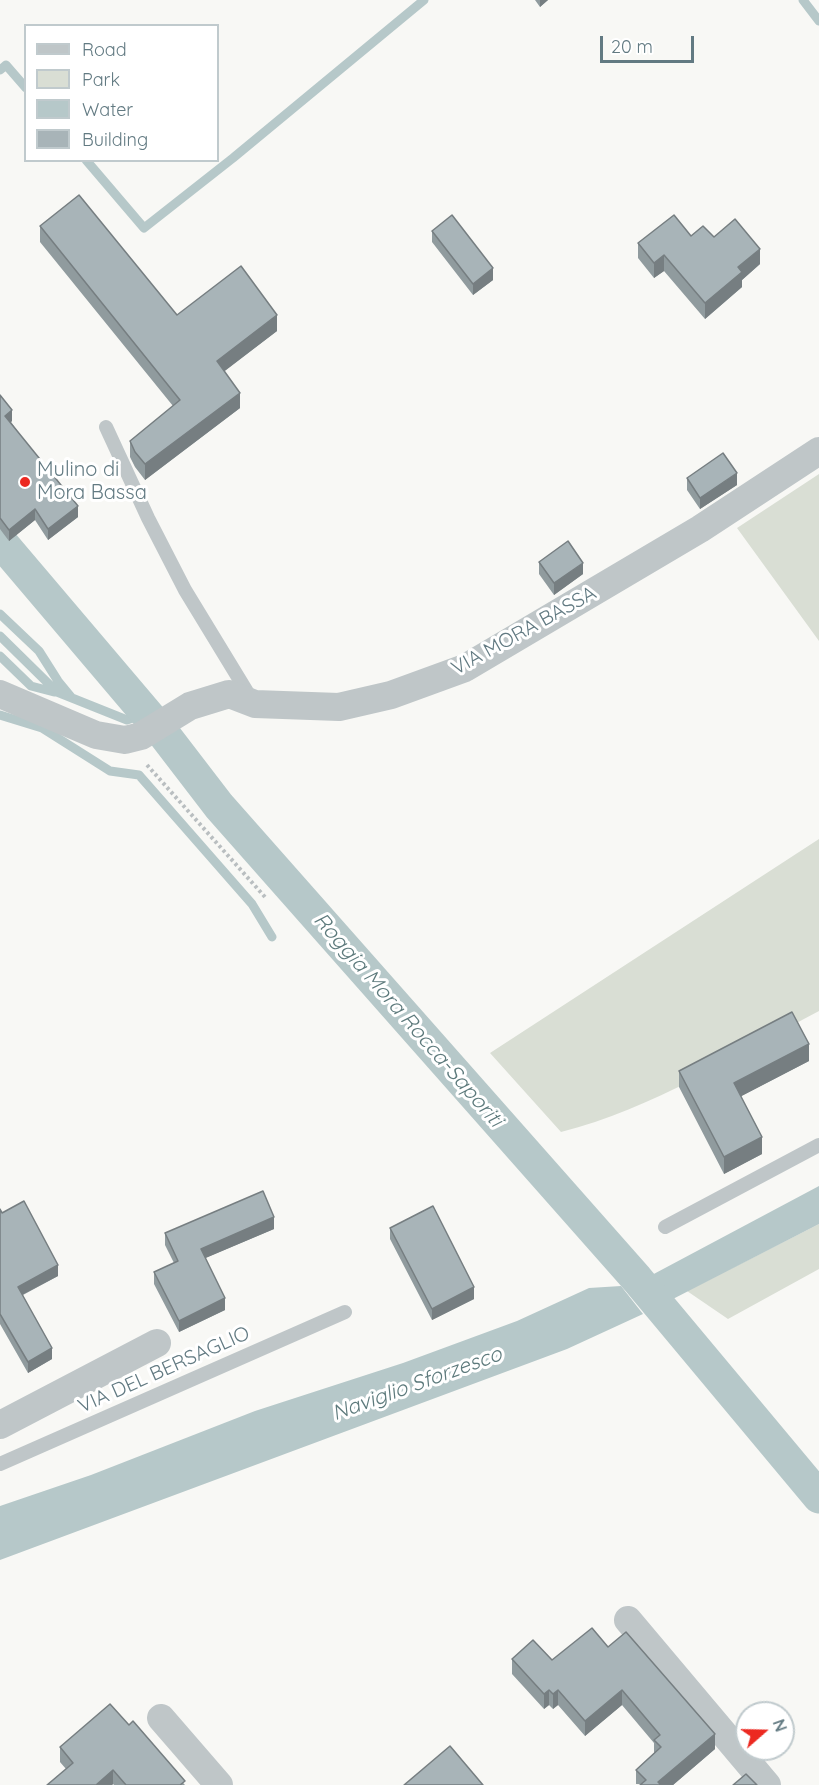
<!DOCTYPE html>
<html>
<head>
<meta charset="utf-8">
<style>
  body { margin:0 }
  #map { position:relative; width:819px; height:1785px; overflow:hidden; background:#f8f8f5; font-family:Quicksand,sans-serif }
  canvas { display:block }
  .legend { position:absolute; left:24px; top:24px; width:195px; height:138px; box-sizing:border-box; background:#fff; border:2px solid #c0cacd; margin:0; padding:8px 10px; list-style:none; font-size:18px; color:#627a82 }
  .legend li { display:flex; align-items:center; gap:12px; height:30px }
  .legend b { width:30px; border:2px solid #c0cacd }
  .north { position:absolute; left:735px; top:1701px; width:60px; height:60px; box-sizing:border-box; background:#fff; border:2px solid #c0cacd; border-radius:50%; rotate:70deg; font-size:16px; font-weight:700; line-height:24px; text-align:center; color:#627a82 }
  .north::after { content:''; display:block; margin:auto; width:21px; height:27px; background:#ec2921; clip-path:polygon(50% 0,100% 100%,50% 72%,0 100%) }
  .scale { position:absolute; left:600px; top:36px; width:94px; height:27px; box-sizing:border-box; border:3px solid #627a82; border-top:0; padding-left:8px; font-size:18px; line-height:21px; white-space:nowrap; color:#627a82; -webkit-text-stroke:4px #fff; paint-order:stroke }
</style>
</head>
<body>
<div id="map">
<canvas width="819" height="1785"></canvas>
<ul class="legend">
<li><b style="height:8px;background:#bfc6c8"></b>Road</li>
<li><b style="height:16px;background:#d9ded4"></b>Park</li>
<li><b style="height:16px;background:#b6c8c9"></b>Water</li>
<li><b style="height:16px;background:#a8b4b8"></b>Building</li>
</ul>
<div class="north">N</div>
<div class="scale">20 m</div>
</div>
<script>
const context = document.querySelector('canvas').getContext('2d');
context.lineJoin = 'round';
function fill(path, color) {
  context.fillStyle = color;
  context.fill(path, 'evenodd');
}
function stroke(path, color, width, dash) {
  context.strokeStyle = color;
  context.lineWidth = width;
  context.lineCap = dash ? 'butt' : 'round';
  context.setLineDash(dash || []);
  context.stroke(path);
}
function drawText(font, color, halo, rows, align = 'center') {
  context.font = font + ' Quicksand,sans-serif';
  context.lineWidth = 6;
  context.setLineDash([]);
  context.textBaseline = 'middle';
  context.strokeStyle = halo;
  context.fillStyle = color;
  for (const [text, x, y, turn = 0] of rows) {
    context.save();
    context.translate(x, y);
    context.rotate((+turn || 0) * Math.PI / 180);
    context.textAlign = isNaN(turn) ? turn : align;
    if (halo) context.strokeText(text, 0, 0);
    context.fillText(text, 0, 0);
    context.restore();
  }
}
fill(new Path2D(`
  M819 474V641L737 528Z
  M819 839V1011C736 1055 653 1109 561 1132L490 1053Z
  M819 1224V1269L728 1319 687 1291Z`), '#d9ded4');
fill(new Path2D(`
  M819 1186V1224L669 1301 650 1276Z
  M621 1286 643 1314 567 1349 0 1560V1506L91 1475 255 1411 403 1363 517 1321 589 1288Z`), '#b6c8c9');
stroke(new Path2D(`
  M803 0 819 21
  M0 70 6 65 26 88
  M86 160 144 228 233 158 424 0
  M0 614 39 651 58 681 72 698
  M0 636 57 692 127 720 147 713
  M0 656 31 686 54 692
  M0 715 42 728 110 771 139 775 252 904 272 937`), '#b6c8c9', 9);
stroke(new Path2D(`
  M0 541 163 733 219 806 637 1279 819 1497`), '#b6c8c9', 33);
stroke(new Path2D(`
  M147 765 265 897`), '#b9bec0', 4, [3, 3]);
stroke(new Path2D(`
  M106 427 148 518 185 590 252 700
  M665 1227 819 1145
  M0 1464 345 1312`), '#bfc6c8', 14);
stroke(new Path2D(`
  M0 694 96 735 125 740 141 736 190 706 229 694 255 704 339 707 391 695 465 668 700 529 819 451
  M0 1425 157 1343
  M628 1620 767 1785
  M161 1718 219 1785`), '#bfc6c8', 28);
fill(new Path2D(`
  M535 0H548L540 7Z
  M40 226 177 315 277 331 224 371 240 408 145 480 135 467 130 457V441L173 406 40 242Z
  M432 231 493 280 473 295 432 242Z
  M691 236 714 237 760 264 742 280V287L705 319 664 271 654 278 638 258V243Z
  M0 395 12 421 11 422 78 517 48 540 35 520 9 541 0 529Z
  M687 478 737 485 700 509 687 490Z
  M539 562 583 574 554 595 539 574Z
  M809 1061 741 1096 762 1154 724 1174 679 1087V1071Z
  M0 1209 58 1276 23 1295 52 1359 28 1373 0 1324Z
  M390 1228 474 1299 432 1320 390 1239Z
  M274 1229 205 1258 225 1310 179 1332 154 1284V1272L174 1263 165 1245V1233Z
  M608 1647 715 1749 673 1785 636 1784V1770L654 1753V1743L622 1705 585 1736 558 1705 553 1709 549 1705 544 1709 512 1674V1659L552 1660Z
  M129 1725 185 1785H114L113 1784 112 1785H47L66 1769 60 1762V1747Z`), '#909b9e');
fill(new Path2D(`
  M540 0H548L540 7Z
  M760 249V264L742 280V287L705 319V303L738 267Z
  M664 255V271L654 278V263Z
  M493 268V280L473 295V284Z
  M277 315V331L217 377V361Z
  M240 393V408L145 480V464Z
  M12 410V421L5 427V416Z
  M737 473V485L700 509V498Z
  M78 506V517L48 540V529Z
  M35 509V520L9 541V530Z
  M583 563V574L554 595V583Z
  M809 1044V1061L734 1100V1083Z
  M762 1137V1154L724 1174V1157Z
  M274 1217V1229L201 1260V1249Z
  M58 1265V1276L18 1297V1287Z
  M474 1287V1299L432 1320V1309Z
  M225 1298V1310L179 1332V1321Z
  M52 1348V1359L28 1373V1362Z
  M549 1690V1705L544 1709V1694Z
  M558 1690V1705L553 1709V1694Z
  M622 1690V1705L585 1736V1721Z
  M715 1734V1749L673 1785H658V1782Z
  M113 1770V1784L112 1785H96Z`), '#767e81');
const building = new Path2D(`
  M79 195 177 315 241 266 277 315 217 361 240 393 145 464 135 452 130 441 180 400 40 226Z
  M452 215 493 268 473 284 432 231Z
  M674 215 691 236 703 226 714 237 735 219 760 249 738 267 742 272 705 303 664 255 654 263 638 243Z
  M0 395 12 410 5 416 78 506 48 529 35 509 9 530 0 518Z
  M723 453 737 473 700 498 687 478Z
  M568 541 583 563 554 583 539 562Z
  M792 1012 809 1044 734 1083 762 1137 724 1157 679 1071Z
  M263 1191 274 1217 201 1249 225 1298 179 1321 154 1272 178 1261 165 1233Z
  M24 1201 58 1265 18 1287 52 1348 28 1362 0 1314V1209L2 1213Z
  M433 1206 474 1287 432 1309 390 1228Z
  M592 1628 608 1647 626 1632 715 1734 658 1782 661 1785H640L646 1780 636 1770 661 1747 654 1740 660 1735 622 1690 585 1721 558 1690 553 1694 549 1690 544 1694 512 1659 533 1640 552 1660Z
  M110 1704 129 1725 133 1721 185 1781 180 1785H126L113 1770 96 1785H47L73 1763 60 1747Z
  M450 1746 483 1785H404Z
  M746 1774 757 1785H733Z`);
fill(building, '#a8b4b8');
stroke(building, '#767e81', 1.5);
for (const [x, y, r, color] of [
  [25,482,6,"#ec2921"]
]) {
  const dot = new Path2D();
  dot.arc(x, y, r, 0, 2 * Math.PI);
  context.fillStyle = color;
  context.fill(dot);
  stroke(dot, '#fff', 2);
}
drawText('20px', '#627a82', '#fff', [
  ["Mulino di",37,470],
  ["Mora Bassa",37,493]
], 'left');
drawText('20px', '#627a82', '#fff', [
  ["VIA MORA BASSA",524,631,-29],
  ["VIA DEL BERSAGLIO",164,1370,-24]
]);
drawText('italic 21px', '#5d7a7c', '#fff', [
  ["Roggia Mora Rocca-Saporiti",408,1020,49],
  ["Naviglio Sforzesco",417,1384,-20]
]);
</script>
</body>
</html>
